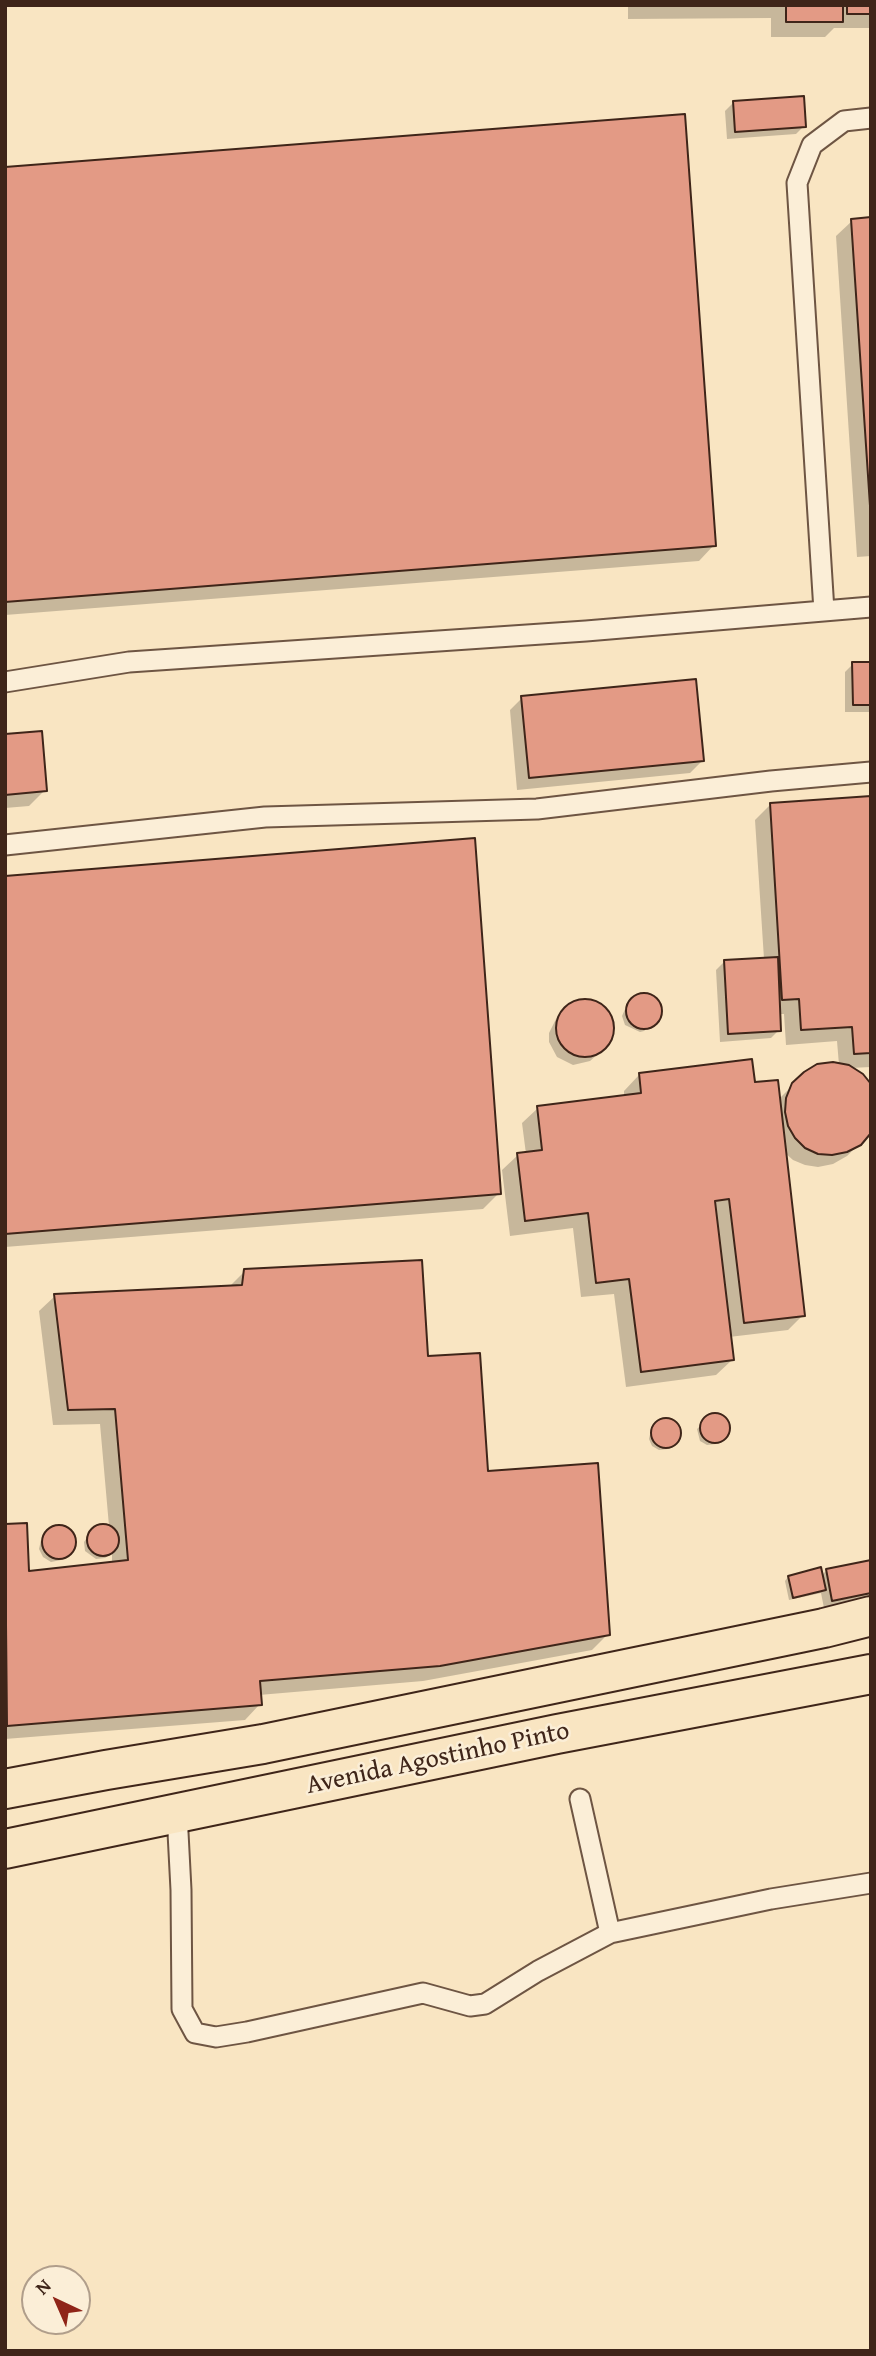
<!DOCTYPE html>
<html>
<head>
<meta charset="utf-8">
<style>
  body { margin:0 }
  #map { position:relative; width:876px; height:2356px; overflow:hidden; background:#f9e5c2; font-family:"Gentium Book Plus",serif }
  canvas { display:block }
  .frame { position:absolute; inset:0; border:7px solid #3f2519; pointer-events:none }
  .north { position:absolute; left:21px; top:2265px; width:70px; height:70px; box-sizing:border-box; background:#fbeed7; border:2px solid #b09e8b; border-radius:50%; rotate:316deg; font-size:19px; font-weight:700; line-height:28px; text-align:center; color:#3f2519 }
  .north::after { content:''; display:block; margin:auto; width:24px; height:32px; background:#8f2418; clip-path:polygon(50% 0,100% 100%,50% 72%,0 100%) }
</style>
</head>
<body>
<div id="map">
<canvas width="876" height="2356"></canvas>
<div class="frame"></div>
<div class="north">N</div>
</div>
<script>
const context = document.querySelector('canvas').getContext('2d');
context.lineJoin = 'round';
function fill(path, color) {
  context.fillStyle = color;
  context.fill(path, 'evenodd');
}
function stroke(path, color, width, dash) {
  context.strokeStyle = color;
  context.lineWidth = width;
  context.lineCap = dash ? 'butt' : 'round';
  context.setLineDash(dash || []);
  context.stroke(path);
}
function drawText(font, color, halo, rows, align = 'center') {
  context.font = font + ' "Gentium Book Plus",serif';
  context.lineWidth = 5;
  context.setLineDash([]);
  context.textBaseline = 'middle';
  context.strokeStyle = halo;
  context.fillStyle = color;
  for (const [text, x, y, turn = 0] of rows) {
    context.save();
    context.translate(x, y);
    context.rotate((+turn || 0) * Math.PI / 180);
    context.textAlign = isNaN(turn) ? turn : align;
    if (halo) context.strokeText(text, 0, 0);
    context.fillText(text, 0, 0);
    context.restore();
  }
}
fill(new Path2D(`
  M628 5H871V28H834L825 37H771V18L628 19Z
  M733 103 804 126 796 134 727 139 725 111Z
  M5 169 714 545 699 561 5 615Z
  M871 219V556L857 557 836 236 852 221Z
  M853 664H871V712H845V672Z
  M522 698 702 761 690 773 517 790 510 710Z
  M5 736 45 790 29 806 5 808Z
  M871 798V1067L850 1068 860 1143 847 1156 833 1164 818 1167 805 1165 793 1160 784 1152 803 1315 788 1330 729 1337 732 1360 716 1375 626 1387 614 1294 581 1297 573 1228 510 1236 502 1170 518 1155 526 1154 522 1123 538 1108 624 1097V1091L639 1075 754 1084 778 1100 805 1073 839 1065 837 1041 786 1045 784 1014H779V1030L771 1038 720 1042 716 970 724 962 764 959 755 820 771 804Z
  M5 878 499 1193 483 1209 5 1247Z
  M644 995 655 998 660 1008 658 1019 644 1031 640 1032 625 1025 622 1016 626 1007 639 996Z
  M592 1001 607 1011 613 1029 607 1046 590 1061 573 1065 557 1057 549 1042V1033L557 1017 574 1003Z
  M245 1271 427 1358 486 1473 608 1634 592 1650 423 1681 259 1695 260 1704 245 1720 5 1739V1526L27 1573 112 1563V1553L105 1558 96 1559 85 1551 84 1542 93 1529 103 1525 109 1526 100 1424 53 1425 39 1311 55 1296 229 1287Z
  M711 1416H719L725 1421 728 1429 716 1444 707 1445 700 1441 697 1429Z
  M662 1420 671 1421 677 1426 679 1434 668 1449 659 1450 652 1446 649 1439 651 1430Z
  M54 1528H64L74 1538 73 1549 61 1560 51 1562 43 1557 39 1549 41 1540Z
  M871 1562V1598L824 1608 821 1593 789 1600 785 1581 788 1577 821 1576 827 1570Z`), '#0003');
const building = new Path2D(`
  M786 5H843V22H786Z
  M847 5H871V14H847Z
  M804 96 806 127 735 132 733 101Z
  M685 114 716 546 5 602V167Z
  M871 217V521L851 219Z
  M852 662H871V705H853Z
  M696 679 704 761 529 778 521 696Z
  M42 731 47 791 5 795V734Z
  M871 796V1053L854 1054 852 1027 801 1030 799 999 782 1000 770 803Z
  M475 838 501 1194 5 1234V876Z
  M778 957 781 1031 728 1034 724 960Z
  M626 1011a18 18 0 1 1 36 0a18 18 0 1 1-36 0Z
  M556 1028a29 29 0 1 1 58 0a29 29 0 1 1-58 0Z
  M752 1059 755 1082 778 1080 805 1316 744 1323 729 1199 715 1201 734 1360 641 1372 629 1279 596 1283 588 1213 525 1221 517 1153 542 1150 537 1106 641 1093 639 1073Z
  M833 1062 849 1065 863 1074 871 1084V1133L861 1145 847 1152 832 1155 818 1154 805 1148 795 1138 788 1126 785 1112 786 1098 792 1083 804 1072 817 1064Z
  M422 1260 428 1356 480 1353 488 1471 598 1463 610 1635 440 1666 260 1681 262 1705 7 1726 5 1524 27 1523 29 1571 128 1560 115 1409 68 1410 54 1294 242 1285 244 1269Z
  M700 1428a15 15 0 1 1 30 0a15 15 0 1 1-30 0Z
  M651 1433a15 15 0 1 1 30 0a15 15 0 1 1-30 0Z
  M87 1540a16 16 0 1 1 32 0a16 16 0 1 1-32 0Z
  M42 1542a17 17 0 1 1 34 0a17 17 0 1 1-34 0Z
  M871 1560V1593L832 1601 826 1569Z
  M821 1567 826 1590 793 1598 788 1576Z`);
fill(building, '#e39a85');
stroke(building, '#3f2519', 2);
const service = new Path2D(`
  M824 611 797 183 812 145 844 121 871 118
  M5 682 129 662 586 631 871 607
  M5 845 265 817 537 809 771 781 871 772
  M580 1799 610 1933
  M177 1813 181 1890 182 2009 195 2033 216 2037 247 2032 423 1993 470 2006 485 2004 538 1971 610 1933 771 1899 871 1883`);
const primary = new Path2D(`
  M5 1789 106 1770 263 1744 824 1628 871 1616
  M5 1849 557 1734 871 1674`);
stroke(service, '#6e5543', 23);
stroke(primary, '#3f2519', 42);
stroke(service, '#fbeed7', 19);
stroke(primary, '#f9e5c2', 38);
drawText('26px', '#3f2519', '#fbeed7', [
  ["Avenida Agostinho Pinto",438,1759,-12]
]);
</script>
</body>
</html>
